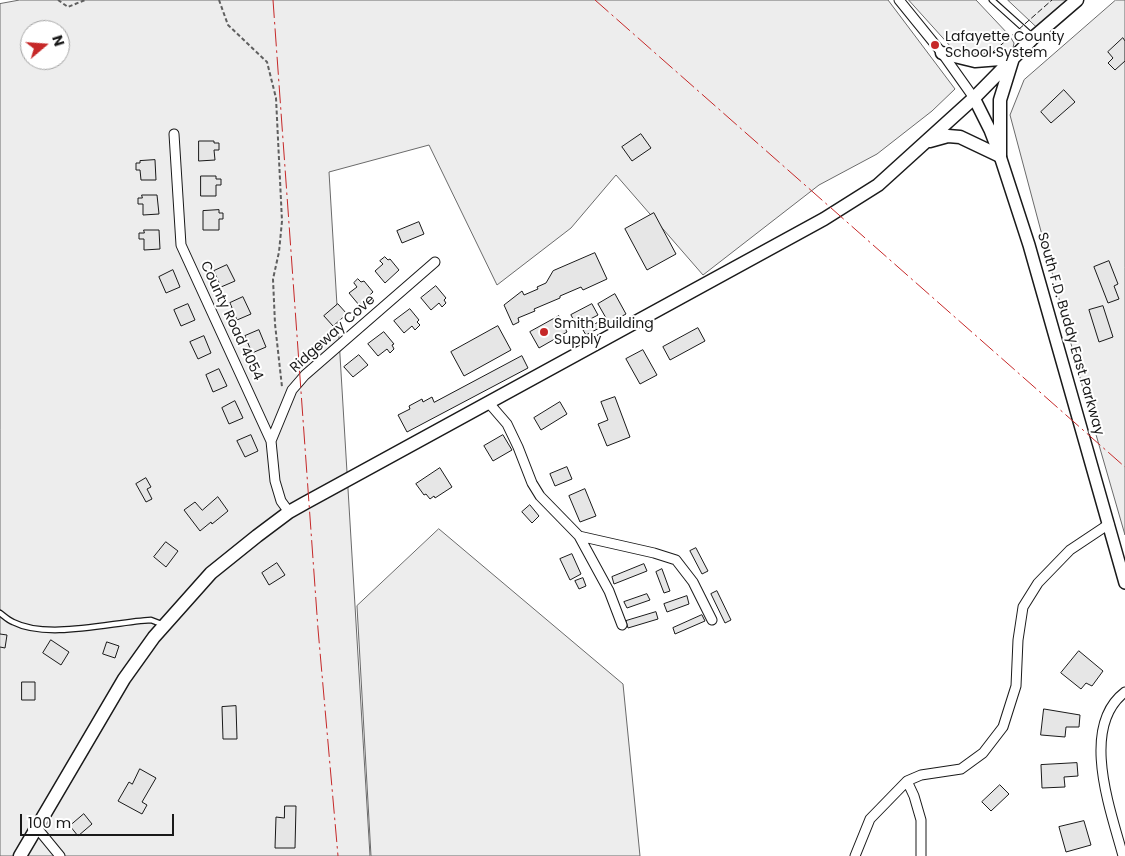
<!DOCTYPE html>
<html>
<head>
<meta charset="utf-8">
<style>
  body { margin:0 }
  #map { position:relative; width:1125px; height:856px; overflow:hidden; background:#fff; font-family:Poppins,sans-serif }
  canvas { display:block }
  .north { position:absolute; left:20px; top:20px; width:50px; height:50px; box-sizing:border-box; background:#fff; border:1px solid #a3a3a3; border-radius:50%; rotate:72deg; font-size:14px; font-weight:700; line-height:20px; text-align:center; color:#1a1a1a }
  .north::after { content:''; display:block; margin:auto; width:18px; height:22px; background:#c62828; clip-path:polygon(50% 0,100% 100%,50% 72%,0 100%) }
  .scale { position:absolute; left:20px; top:814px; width:154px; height:22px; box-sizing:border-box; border:2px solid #1a1a1a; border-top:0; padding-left:6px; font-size:15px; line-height:18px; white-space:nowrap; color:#1a1a1a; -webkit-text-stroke:4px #fff; paint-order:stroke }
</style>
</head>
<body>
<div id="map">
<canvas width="1125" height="856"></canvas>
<div class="north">N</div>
<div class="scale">100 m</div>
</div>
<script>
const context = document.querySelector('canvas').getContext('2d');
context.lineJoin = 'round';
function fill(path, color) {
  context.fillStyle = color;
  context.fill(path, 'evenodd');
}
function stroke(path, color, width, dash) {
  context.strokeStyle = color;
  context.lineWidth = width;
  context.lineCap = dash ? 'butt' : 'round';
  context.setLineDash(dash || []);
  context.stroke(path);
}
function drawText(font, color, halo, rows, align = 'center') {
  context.font = font + ' Poppins,sans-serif';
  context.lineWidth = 4;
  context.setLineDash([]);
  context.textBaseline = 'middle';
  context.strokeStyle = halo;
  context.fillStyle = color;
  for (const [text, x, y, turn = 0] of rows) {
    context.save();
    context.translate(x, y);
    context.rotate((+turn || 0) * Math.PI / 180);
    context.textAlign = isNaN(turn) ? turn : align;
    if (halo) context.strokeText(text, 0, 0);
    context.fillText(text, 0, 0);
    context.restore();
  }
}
const built = new Path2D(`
  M20 0H888L955 89 932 111 877 154 819 185 703 275 616 175 571 228 497 285 429 145 329 172 370 856H0V4ZM30 30H60V60H30Z
  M909 0H976L1009 35 1014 43 1012 53 975 58 954 50Z
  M1008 0H1067L1038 28Z
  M1116 0H1125V535L1086 400 1010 115 1024 80Z
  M439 529 623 684 640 856H371L357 606Z`);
fill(built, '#ededed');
stroke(built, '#6a6a6a', 1);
const building = new Path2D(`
  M1123 38 1125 41V61L1115 70 1108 63 1113 58 1108 52Z
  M1064 90 1075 102 1051 123 1041 112Z
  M641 134 651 148 632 161 622 147Z
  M199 141H214V143H219V150H214L215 160 199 161Z
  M155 160 156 180H141L140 170H136V163H140V161Z
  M201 176H216V179H221V185H216V196H201Z
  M142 195H157L159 214 143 215V204H138V198H142Z
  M219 210V213H223V219H219V230H203V211Z
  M654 213 676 254 647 270 625 229Z
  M419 222 424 234 402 243 397 231Z
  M144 230H159L160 249 144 250V239H139V233H144Z
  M595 253 607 279 583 290 581 287 560 296V298L534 309 535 311 518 318 519 322 513 325 504 305 522 291 524 295 538 289 537 287 546 283 553 271Z
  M385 257 388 260 390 259 399 270 385 283 375 271 383 264 380 261Z
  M1109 261 1118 284 1114 286 1119 299 1108 303 1094 267Z
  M227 265 235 281 221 287 214 271Z
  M173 270 180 287 166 293 159 277Z
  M358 279 361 282 364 281 373 292 359 305 349 293 357 287 354 283Z
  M436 286 446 298 444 300 446 303 442 307 439 303 431 310 421 298Z
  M615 294 626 314 586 335 583 330 606 318 598 304Z
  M243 297 251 314 237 320 230 303Z
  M188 304 195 320 181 326 174 310Z
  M338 304 347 314 333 326 324 316Z
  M592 304 598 315 577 326 571 315Z
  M1103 306 1113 337 1099 342 1089 310Z
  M410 309 419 320 417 322 420 325 415 330 412 326 404 333 394 321Z
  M559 316 567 332 539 348 530 332Z
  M498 326 511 350 464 376 451 352Z
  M698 328 705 341 670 360 663 347Z
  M259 330 266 347 252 353 245 336Z
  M384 332 394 344 392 345 394 349 390 353 387 349 378 356 368 344Z
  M204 336 211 353 198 359 190 342Z
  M643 350 657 375 640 384 626 359Z
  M359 355 368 365 353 377 344 367Z
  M522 356 528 368 407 432 398 415 410 409 409 406 422 399 423 402 432 397 434 402Z
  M219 369 227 386 213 392 206 375Z
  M615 397 630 437 607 446 598 424 608 420 601 402Z
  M235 401 243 418 229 424 222 408Z
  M560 402 567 414 541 430 534 418Z
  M251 435 258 451 245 457 237 441Z
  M503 435 512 450 493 461 484 446Z
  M567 467 572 479 555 486 550 474Z
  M440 468 452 487 435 498 434 496 430 499 426 494 424 495 416 484Z
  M146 478 151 487 147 489 152 499 146 502 136 484Z
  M585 489 596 516 580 522 569 496Z
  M218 497 228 511 212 524 211 522 200 531 184 510 195 502 202 510Z
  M530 505 539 516 532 523 522 512Z
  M166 542 178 551 166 567 154 557Z
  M696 548 708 571 702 574 690 551Z
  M572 554 581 574 570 580 560 559Z
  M277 563 285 575 269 585 262 573Z
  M644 564 647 571 614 584 612 577Z
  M662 569 670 591 664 593 656 572Z
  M583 578 586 586 579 589 575 581Z
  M717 591 731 620 725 623 711 594Z
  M647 594 650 600 627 608 624 602Z
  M687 596 689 604 667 612 664 604Z
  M656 612 658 619 628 628 626 621Z
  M702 615 705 621 675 634 673 628Z
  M0 634 7 635 5 648 0 647Z
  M51 640 69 652 61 665 43 653Z
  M107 642 119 646 115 658 103 654Z
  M1079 651 1103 671 1092 686 1086 683 1081 689 1061 673Z
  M22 682H35V700H22Z
  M236 706 237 739H223L222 707Z
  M1044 709 1080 715 1079 727H1066L1065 737 1041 735Z
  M1077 763 1078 776 1064 777 1065 787 1042 788 1041 765Z
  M140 769 156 778 142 802 147 805 142 814 118 801 129 782 132 784Z
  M1000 785 1009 794 991 811 982 802Z
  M285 806H296L295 848H275L276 817 284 818Z
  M84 814 92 824 78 836 70 826Z
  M1084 821 1091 845 1066 852 1059 827Z`);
fill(building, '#e6e6e6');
stroke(building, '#1a1a1a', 1);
const service = new Path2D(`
  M992 0 1032 36
  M0 613C4 616 8 620 13 622 48 640 112 622 151 620L164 625`);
const minor = new Path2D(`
  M899 0 942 53 974 98
  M174 134 181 245 271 441 275 481 281 501 289 512
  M488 402 507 424 518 447 532 483 540 496 579 536 609 591 622 625
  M271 441 292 390 305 375 435 262
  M579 536 654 553 676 560 693 582 712 620
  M37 828 60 856
  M855 856 870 819 907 781
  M921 856V820L914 796 907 781 921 775 961 769 983 753 1003 727 1016 686 1018 640 1023 607 1038 583 1070 550 1109 524
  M1123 856C1111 811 1079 727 1125 692`);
const tertiary = new Path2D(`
  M974 98 990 130 1000 156 1029 245 1125 583`);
const secondary = new Path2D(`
  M930 141 948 136 960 137 1000 156V100L1013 58 975 61 942 53
  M20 856 124 679 154 637 211 573 257 536 289 512 305 503 824 219 878 185 974 98 1034 37 1077 0`);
stroke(service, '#1a1a1a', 7);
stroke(minor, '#1a1a1a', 11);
stroke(tertiary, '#1a1a1a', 14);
stroke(secondary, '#1a1a1a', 15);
stroke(new Path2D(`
  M58 0 68 7 85 0
  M219 0 228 25 267 62 276 98 282 221 279 252 273 279 275 324 282 387`), '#5f5f5f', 2, [4, 2.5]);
stroke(service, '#fff', 4.5);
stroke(minor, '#fff', 9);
stroke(tertiary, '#fff', 11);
stroke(secondary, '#fff', 12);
stroke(new Path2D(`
  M993 52 1052 0`), '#1a1a1a', 1, [6, 2.5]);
stroke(new Path2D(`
  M273 0 318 629 338 856
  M595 0 1125 467`), '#c62828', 1, [18, 4, 2.5, 4]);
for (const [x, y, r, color] of [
  [935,45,5,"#c62828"],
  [544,332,5,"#c62828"]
]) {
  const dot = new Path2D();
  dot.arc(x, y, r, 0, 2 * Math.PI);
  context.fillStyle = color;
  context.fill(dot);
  stroke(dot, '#fff', 2);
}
drawText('14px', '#1a1a1a', '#fff', [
  ["Lafayette County",945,37],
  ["School System",945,53],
  ["Smith Building",554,324],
  ["Supply",554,340]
], 'left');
drawText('14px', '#1a1a1a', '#fff', [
  ["County Road 4054",231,321,65],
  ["Ridgeway Cove",333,334,-42],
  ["South F.D. Buddy East Parkway",1070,334,74]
]);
</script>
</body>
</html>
